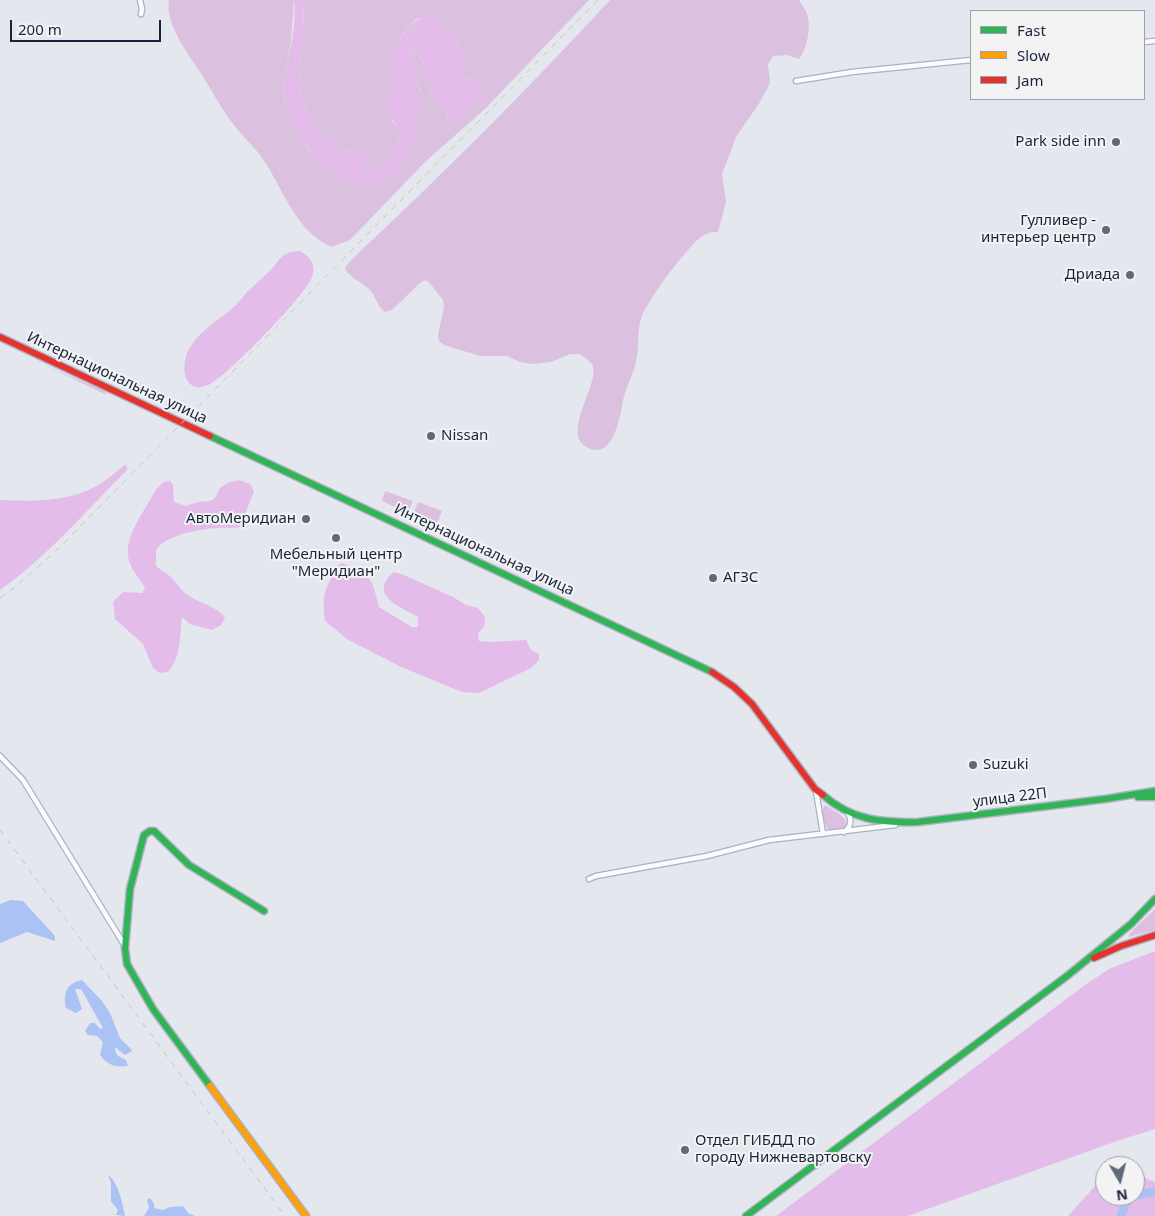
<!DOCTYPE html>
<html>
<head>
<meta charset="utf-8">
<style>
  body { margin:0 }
  #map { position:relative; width:1155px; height:1216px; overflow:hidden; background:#e4e7ee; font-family:"Noto Sans",sans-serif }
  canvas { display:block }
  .legend { position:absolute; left:970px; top:10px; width:175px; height:90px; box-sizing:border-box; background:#f3f3f3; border:1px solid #9ca0aa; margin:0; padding:6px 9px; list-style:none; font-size:15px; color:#19243c }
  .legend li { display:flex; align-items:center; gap:10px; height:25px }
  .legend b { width:25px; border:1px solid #9ca0aa }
  .north { position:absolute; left:1095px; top:1156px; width:50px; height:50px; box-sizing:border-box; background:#f3f3f3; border:1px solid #9ca0aa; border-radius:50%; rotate:172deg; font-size:14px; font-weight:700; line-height:20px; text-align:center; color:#19243c }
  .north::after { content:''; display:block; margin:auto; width:18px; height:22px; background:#60687a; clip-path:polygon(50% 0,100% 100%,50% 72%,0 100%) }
  .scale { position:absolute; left:10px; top:20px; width:151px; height:22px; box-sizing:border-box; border:2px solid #19243c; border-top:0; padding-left:6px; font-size:15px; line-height:18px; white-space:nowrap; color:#19243c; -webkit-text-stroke:4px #f3f3f3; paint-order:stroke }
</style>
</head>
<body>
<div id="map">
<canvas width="1155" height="1216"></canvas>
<ul class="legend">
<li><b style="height:6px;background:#30b455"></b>Fast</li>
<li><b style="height:6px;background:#ff9f0a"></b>Slow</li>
<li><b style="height:6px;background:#e5322d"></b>Jam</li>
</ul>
<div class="north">N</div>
<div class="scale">200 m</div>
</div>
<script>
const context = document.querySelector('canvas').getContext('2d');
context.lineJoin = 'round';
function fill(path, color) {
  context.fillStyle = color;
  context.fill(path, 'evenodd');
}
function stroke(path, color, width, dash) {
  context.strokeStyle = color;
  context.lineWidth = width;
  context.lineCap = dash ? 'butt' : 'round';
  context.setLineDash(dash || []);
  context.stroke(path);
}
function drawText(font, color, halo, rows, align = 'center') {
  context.font = font + ' "Noto Sans",sans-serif';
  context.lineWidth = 4;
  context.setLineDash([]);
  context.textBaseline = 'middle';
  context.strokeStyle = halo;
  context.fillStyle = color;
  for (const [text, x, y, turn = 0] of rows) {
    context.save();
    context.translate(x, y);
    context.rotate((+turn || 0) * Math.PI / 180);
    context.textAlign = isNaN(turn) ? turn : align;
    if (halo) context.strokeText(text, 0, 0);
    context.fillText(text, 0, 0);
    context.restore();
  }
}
fill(new Path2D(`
  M169 0H294L291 41 283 89 285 103 296 128 308 150 323 167 382 182 420 90 411 63 412 48C426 61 430 79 431 97L448 114 447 124 456 123 480 98 474 80 460 76 461 67 458 44 445 31 436 17 416 19 396 42 393 37 397 75 390 89 392 121 401 129C396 152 390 170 365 172 362 165 366 159 365 151L358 154 346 150 322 136 311 119 301 95 299 70 304 27 303 0H589L486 108 426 161 350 240 331 247C293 229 283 186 260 155 250 142 237 131 228 117 219 104 211 89 202 75 190 56 164 24 169 0Z
  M610 0H799C801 4 804 7 806 11 812 23 808 48 799 59L788 55 773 56 768 64 770 83 760 102 736 137 722 174 726 202 718 232C714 232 710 232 706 234 692 239 648 300 642 316 636 331 640 347 636 361 634 372 628 383 625 393 623 399 622 406 621 412 617 429 609 461 585 446 562 431 602 380 592 364 589 361 584 357 580 354H570L551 362 533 364 520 362 507 356H480L444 345 439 341 438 335 444 307 443 300 429 282 425 280 420 283 392 310 385 312C377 307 376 296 369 289 362 282 348 277 345 268L352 259C441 176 528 89 610 0Z
  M44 365 104 391 107 395Z
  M385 491 413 501 408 513 382 501Z
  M418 502 442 511 436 526 413 515Z
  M824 806H827C835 812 848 816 846 827L838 830 828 829C824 823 821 812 824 806Z
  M1155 909V930L1128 937 1130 933Z`), '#dbc0e0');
fill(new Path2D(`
  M294 0H303L304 27 299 70 301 95 311 119 322 136 346 150 358 154 365 151C366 159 362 165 365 172 390 170 396 152 401 129 388 118 383 103 391 87 393 82 396 77 396 72 396 60 391 49 393 37L397 41C411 28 414 14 436 17 446 31 457 42 466 56L461 67 460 76 474 80 484 87 480 98 456 123 447 124 448 114 431 97C430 80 426 60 412 48 410 68 415 71 419 88 423 108 413 144 403 161 397 172 383 184 370 185 356 187 332 176 322 166 308 152 289 121 285 101 282 91 284 82 286 71 290 49 297 23 294 0Z
  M299 251C308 254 316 264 313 274 307 295 243 357 225 373 218 378 211 385 202 387 182 390 182 363 188 351 198 331 219 320 235 306 239 302 243 297 247 292 255 284 264 277 272 269 275 265 278 260 282 257 287 252 292 252 299 251Z
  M126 464 127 470C86 511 47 557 0 590V500C34 501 63 503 95 487 106 481 116 472 126 464Z
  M239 480 250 484 254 491 240 527C232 529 224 527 217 528 200 529 165 535 156 550V566C161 571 167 573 172 578 177 583 180 589 185 593 197 603 218 606 225 618L221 625 212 630 190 624 182 617C180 635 181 658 168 672L160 673 153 668 143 644 115 619 113 602 123 592 142 593 145 589C142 581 135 575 131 566 119 541 144 513 155 491 159 486 163 481 170 481L173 485 174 502 185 506 198 502 210 501 215 498 220 488 228 483Z
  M342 563C372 576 371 575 379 607L412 627H418V617C400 607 367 594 394 572L404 575 453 597 466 605 478 608 485 617 484 627 478 633 479 641 490 642 526 640 531 650 539 654V660L531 668 479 693 462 692 399 666 347 639 325 621C321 594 326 588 338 565Z
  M1155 951V1129L1117 1141 908 1216H776L1085 985 1109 969Z
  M1135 1174 1155 1182V1216H1068L1097 1184 1105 1182V1196H1135Z`), '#e3bcea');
fill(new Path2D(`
  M11 900 23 901 55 936V941L27 932 0 943V904Z
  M82 980 102 1001 110 1013 120 1038 132 1050 131 1052 125 1055 115 1047C115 1055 119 1057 126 1060L128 1066C115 1067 108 1066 100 1055L103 1042 97 1036 88 1035 85 1031 90 1023H95L100 1029 103 1028 81 989H75L82 1009 76 1013 66 1008C63 994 66 983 82 980Z
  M108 1175C118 1181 123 1205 125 1216L116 1215 118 1210 111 1201V1183Z
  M150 1198 154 1204V1208L163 1210 170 1207 183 1206 188 1213 195 1216H144L149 1208 147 1200Z`), '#abc2f5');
stroke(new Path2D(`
  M1135 1195 1155 1192
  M1121 1216 1126 1202 1132 1196`), '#abc2f5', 9);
const street = new Path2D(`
  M140 0 142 9 141 14
  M1144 42 1155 41
  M796 81 852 72 971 60
  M0 756 23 780 125 946
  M816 791 823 834
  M844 832C851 827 852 820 848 813
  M589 879 596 876 707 856 769 840 895 825`);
const fast = new Path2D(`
  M210 436 712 672
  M823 795C851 820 882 823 918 822L1105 799 1155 791
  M1138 797H1155
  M210 1086 153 1009 127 964 125 948 130 889 144 835 150 831H154L189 865 264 911
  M746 1216 1067 976 1131 924 1155 899`);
const slow = new Path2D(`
  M210 1086 306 1216`);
const jam = new Path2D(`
  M0 337 210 436
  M712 672 734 687 752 704 815 789 823 795
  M1094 958 1121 946 1155 935`);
stroke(street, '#abb1c0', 7);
stroke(fast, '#abb1c0', 9);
stroke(slow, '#abb1c0', 9);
stroke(jam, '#abb1c0', 9);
stroke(street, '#fbfbfc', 4.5);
stroke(fast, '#30b455', 6);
stroke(slow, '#ff9f0a', 6);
stroke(jam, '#e5322d', 6);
stroke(new Path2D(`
  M0 598 18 585 59 548 598 0
  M0 830 285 1216`), '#c4c5c9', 1, [6, 6]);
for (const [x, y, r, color] of [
  [1116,142,5,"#60687a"],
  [1106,230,5,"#60687a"],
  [1130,275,5,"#60687a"],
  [431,436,5,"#60687a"],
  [306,519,5,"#60687a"],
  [336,538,5,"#60687a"],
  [713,578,5,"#60687a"],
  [973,765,5,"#60687a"],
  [685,1150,5,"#60687a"]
]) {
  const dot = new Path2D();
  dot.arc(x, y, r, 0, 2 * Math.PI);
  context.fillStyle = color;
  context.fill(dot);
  stroke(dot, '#f3f3f3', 2);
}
drawText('15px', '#19243c', '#f3f3f3', [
  ["Park side inn",1106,142],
  ["Гулливер -",1096,221],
  ["интерьер центр",1096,238],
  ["Дриада",1120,275],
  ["Nissan",441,436,"left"],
  ["АвтоМеридиан",296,519],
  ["Мебельный центр",336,555,"center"],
  ["\"Меридиан\"",336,572,"center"],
  ["АГЗС",723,578,"left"],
  ["Suzuki",983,765,"left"],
  ["Отдел ГИБДД по",695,1141,"left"],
  ["городу Нижневартовску",695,1158,"left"]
], 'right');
drawText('15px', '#19243c', '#f3f3f3', [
  ["Интернациональная улица",117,378,25],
  ["Интернациональная улица",484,550,25],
  ["улица 22П",1010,798,-7]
]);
</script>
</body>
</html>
